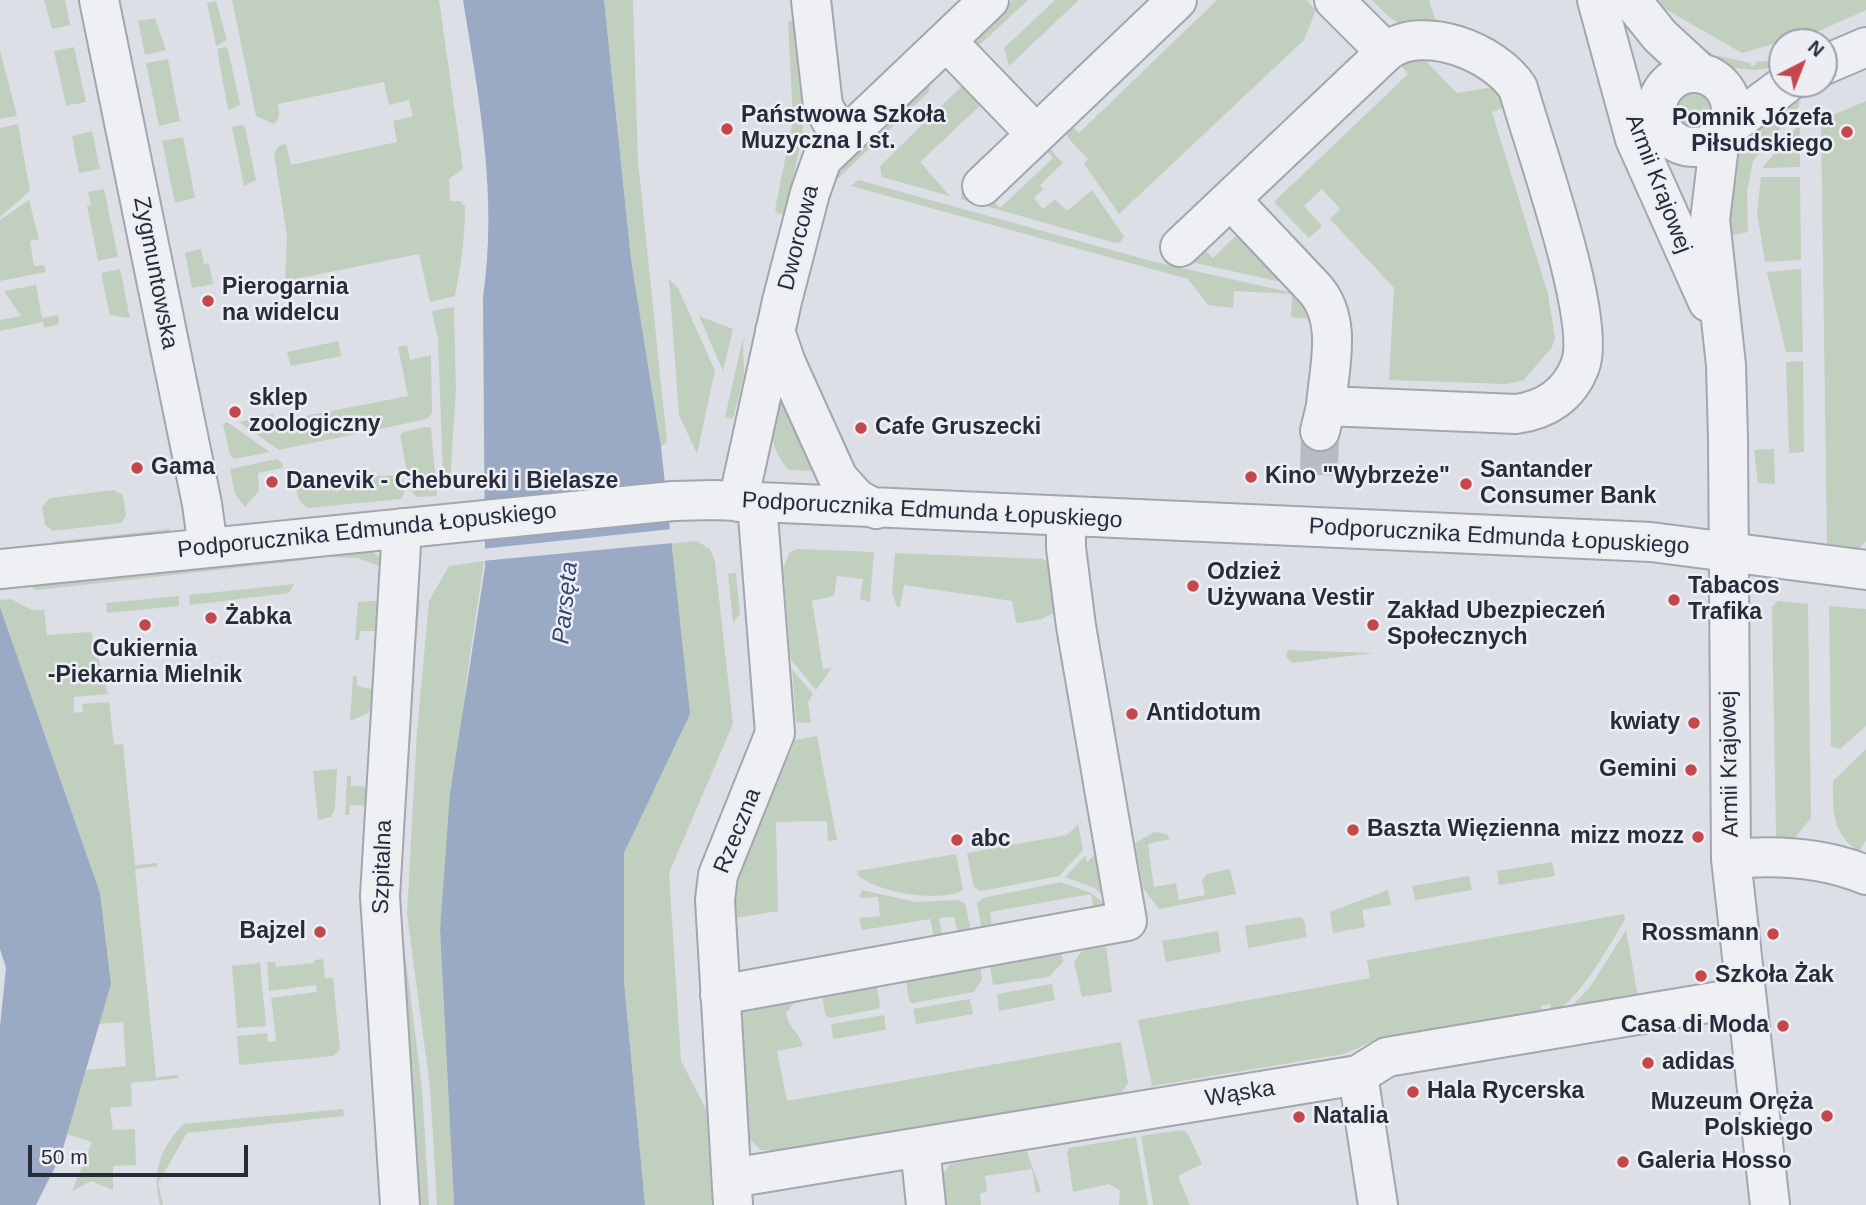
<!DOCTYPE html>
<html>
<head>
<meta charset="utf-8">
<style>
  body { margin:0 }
  #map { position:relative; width:1866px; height:1205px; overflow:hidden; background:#dddfe6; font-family:Arial,sans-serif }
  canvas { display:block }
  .north { position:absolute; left:1768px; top:28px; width:70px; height:70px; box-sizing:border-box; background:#eceef4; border:2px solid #9da0aa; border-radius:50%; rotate:42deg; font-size:19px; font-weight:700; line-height:28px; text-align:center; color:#272c3b }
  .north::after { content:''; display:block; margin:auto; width:24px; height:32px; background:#c4484b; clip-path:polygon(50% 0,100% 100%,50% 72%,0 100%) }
  .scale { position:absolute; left:28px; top:1145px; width:220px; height:32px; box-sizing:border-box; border:4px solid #272c3b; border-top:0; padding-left:9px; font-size:21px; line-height:24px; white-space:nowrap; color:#272c3b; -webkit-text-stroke:5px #eceef4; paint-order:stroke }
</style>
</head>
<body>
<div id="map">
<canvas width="1866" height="1205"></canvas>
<div class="north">N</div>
<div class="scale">50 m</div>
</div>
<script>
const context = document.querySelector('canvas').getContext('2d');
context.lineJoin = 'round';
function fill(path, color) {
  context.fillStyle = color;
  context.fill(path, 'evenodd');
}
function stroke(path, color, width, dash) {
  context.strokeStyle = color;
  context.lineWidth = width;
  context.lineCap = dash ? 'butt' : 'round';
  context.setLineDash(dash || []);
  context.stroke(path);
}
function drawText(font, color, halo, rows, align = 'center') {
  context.font = font + ' Arial,sans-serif';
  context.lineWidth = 5;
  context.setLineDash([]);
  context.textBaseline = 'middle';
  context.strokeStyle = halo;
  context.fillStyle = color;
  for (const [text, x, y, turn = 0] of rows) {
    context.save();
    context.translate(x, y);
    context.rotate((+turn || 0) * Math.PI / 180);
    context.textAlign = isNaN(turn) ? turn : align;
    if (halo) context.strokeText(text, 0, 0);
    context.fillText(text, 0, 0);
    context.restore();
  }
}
fill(new Path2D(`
  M44 0H65L70 25 52 29Z
  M232 0H439L463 169 449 179 450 201H460L465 206C465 238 461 265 455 296L430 302 419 254 285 281 287 236 274 153 280 145 286 144 291 165 397 142 393 121 413 116 409 100 389 105 384 82 278 104C279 113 281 117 274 124L256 116Z
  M604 0H633L638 161 667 442 661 447 631 259Z
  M1013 0H1028L971 53 970 39Z
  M1055 0H1079L1009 66 1004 48Z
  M1217 0H1306L1316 10 1304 40 1119 214 1084 164 1088 159 1069 139 1064 129 1069 124 1079 133Z
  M1372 0H1429L1436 21C1403 32 1395 24 1372 0Z
  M1658 0H1866V10L1819 31 1742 53 1660 6Z
  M216 1 227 40 216 46 207 3Z
  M794 17 805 108 802 138 785 215 777 213 775 209 793 120 788 23Z
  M155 18 166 50 145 55 138 21Z
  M1684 33 1714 55 1750 63 1751 66 1756 65 1755 62 1782 60V66L1755 70 1724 67 1715 58 1695 48Z
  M74 47 86 102 66 106 54 51Z
  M225 47 228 49 240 105 228 110 217 49Z
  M0 50 17 116 0 119Z
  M1415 54 1424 59 1457 93 1499 86 1511 105 1492 112 1548 294 1555 338 1552 347 1524 380 1507 384 1389 380 1394 288 1330 219 1340 209 1322 189 1304 206 1322 226 1309 238 1274 202 1408 74 1401 66Z
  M168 59 180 121 159 126 146 63Z
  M930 77 929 92 829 187 831 177Z
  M968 80 987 99 920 162 950 196 882 177 880 166Z
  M1667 110a25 25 0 1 1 50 0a25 25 0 1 1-50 0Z
  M1799 93V106L1753 161 1747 192 1748 232 1724 237 1736 150 1752 126Z
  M1866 101V541L1853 555 1827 551 1821 120Z
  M1800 123V167L1763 168V167Z
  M18 124 30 191 0 217V128Z
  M241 125 245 127 256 180 244 186 232 127Z
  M92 131 100 169 79 173 72 136Z
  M183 137 195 198 175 203 162 141Z
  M1041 145H1053L1050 149 1063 163 1040 185 1043 189 1034 198 1043 209 1055 199 1067 211 1092 190 1124 236 1122 241 1115 243 961 199V193L974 181 1000 208 1053 158Z
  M1761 177H1800L1801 260 1765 262 1757 213Z
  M858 180 1155 262 1311 297 1324 320 1291 317 1292 294 1234 291 1233 308 1208 305 1188 279 851 186Z
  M104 189 118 257 98 261 87 206 91 205 88 192Z
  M29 200 39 239 30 241 34 266 44 265 46 272 0 281V220Z
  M1245 227 1303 287 1178 259 1197 242 1213 258Z
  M201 249 204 264 209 263 213 284 192 288 185 253Z
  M120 269 130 318 110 315 101 273Z
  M1801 269 1803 352H1786L1767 272Z
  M669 279 678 288 715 371 697 454 679 415Z
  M36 285 42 318 58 315 59 324 44 328 43 322 0 331V320L21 316 4 291Z
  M454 307 456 390 450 483 443 478 438 339 432 311Z
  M699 316 733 329 723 371Z
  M743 338 744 376 733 419 725 417Z
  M338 341 341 356 291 366 287 352Z
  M407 345 410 360 431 355 432 413 427 419 279 450 239 422 273 414 275 422 408 396 398 347Z
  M1803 361 1804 452 1789 453 1786 362Z
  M781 389 814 471 789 470C764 443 773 421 781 389Z
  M227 422 270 452 234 459 230 455 223 424Z
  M426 427 431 428 437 496 417 497 411 491 400 436 403 432Z
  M1774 449 1775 484 1758 483 1754 450Z
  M277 459 283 464V468L258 473 259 491 245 507 235 494 230 469Z
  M395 475 403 480 405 491 401 499 307 508 299 500 296 490 301 483Z
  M113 490 123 495 126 515 121 523 53 531 45 525 42 507 50 498Z
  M171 529 160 540 67 550 52 542Z
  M697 541 710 549 715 562 733 724 669 873 681 1061 706 1109 712 1205H645L624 982V853L689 714 669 544Z
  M368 548 379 557 384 568 358 558 331 557 327 549Z
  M797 549 874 552 870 602 860 599 863 579 837 576 834 596 812 601 823 669 832 668 816 690 791 660 783 568 790 552Z
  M895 553 1043 559 1058 567 1057 611 1042 619 1019 623 1016 622 1012 601 904 585 900 607H897L892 592Z
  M310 556 307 560 37 590 15 580Z
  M484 561 466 683 440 929 454 1205H437L430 1087 407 914 417 731 429 601 449 566Z
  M736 573 740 614 733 623 728 574Z
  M294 584 289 593 190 605 189 595Z
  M179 596V606L107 613 106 603Z
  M11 599 32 610H44L47 635 91 632 108 694 74 697V713L83 712 82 704 109 702 114 745 123 744 135 865 157 863 158 866 135 869 156 1077 178 1075V1078L131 1083 132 1106 110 1108 113 1130 135 1129 136 1165 113 1166V1190L91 1181 72 1191 92 1142 67 1134 86 1070 126 1066 123 1022 99 1024 111 984 100 893 0 607V600Z
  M384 600 377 631H360L359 640H355L358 602Z
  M412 600 420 601 408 731 400 914 422 1087 429 1205H413L394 894Z
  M1778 601 1808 604 1811 818 1794 839 1776 838 1772 607Z
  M1829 606 1866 609V726L1840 749 1831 746Z
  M1288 650 1374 653 1292 663 1286 657Z
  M792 669 813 694 808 702 811 723 796 722Z
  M353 676H357V686L379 691 368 713 350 721Z
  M817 736 837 840 828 841 827 821 776 822 778 911 735 918C733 856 774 797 795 740Z
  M1866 749V840L1859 852C1831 832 1833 812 1833 781Z
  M337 769 335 809 331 817 318 820 313 771Z
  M347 776H351V786L373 787 372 806 350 805 349 815H345Z
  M1078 824 1083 850 1059 876 981 891 974 887 967 853 1067 835Z
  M1154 832 1167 834 1170 839 1148 844 1154 887 1176 883 1179 900 1205 895 1202 880 1207 874 1230 869 1236 894 1159 909 1143 888 1135 843Z
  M1102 848 1108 900 1094 888 1065 877 1085 856 1087 862Z
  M956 854 963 890C940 903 877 893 858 875L857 871Z
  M1552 862 1555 876 1499 885 1497 871Z
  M1469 876 1472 890 1415 900 1412 886Z
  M1061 882 1091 893 1106 905 1095 917 1091 894 990 912 993 934 989 935 981 925 977 903 983 898Z
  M862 890 916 902 957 900 965 903 970 926 965 939H959L954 917 939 918 943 939 935 943 930 919 862 930 859 918 880 916 878 897 859 898Z
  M1388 890 1391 905 1362 910 1365 927 1333 933 1330 912Z
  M1624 914 1625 920C1611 942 1576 1007 1552 1012L1550 1004 1541 1006 1542 1013 1376 1040 1344 1054 1152 1086 1138 1020 1370 978 1367 960Z
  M1300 917 1304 920 1307 937 1248 948 1245 926Z
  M1626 930 1638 997 1570 1008 1590 987Z
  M1218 931 1221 952 1166 962 1162 941Z
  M1106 946 1112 992 1082 997 1074 962 1082 951Z
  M1061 949 1063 962 1049 977 993 985 989 961Z
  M323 959 325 978H333L340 1049 333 1056 239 1065 237 1036 267 1033 268 1042 276 1041 271 998 317 992 316 985 269 991 267 962H275L276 967 314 963V960Z
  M979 960 982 979 974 992 913 1003 909 1001 905 974Z
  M260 963 266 1026 237 1028 232 966Z
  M876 981 880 1006 878 1009 829 1018 825 1014 822 994Z
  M1052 984 1055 1000 999 1011 997 994Z
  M801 994 786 1013C788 1028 800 1032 803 1046L777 1051 787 1101 1121 1042 1128 1083 1119 1096 806 1152 761 1150 750 1140 740 1012 749 1004Z
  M970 999 973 1014 916 1024 913 1009Z
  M884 1015 886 1030 833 1039 831 1024Z
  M343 1109 344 1116 187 1133 158 1183 163 1205H160C152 1171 159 1151 183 1124Z
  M1183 1130 1188 1134 1202 1164 1178 1176 1190 1205H1153L1141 1136Z
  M1136 1137 1148 1205H1119L1120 1191 1109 1184 1073 1192 1067 1153 1069 1148Z
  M1027 1151 1041 1192 1036 1193 1032 1169 985 1176 987 1192 980 1193 981 1205H942V1175L950 1164Z`), '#c1cfbe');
fill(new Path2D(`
  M463 0H604L631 259 661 447 690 714 624 853V982L645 1205H454L440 929 450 794 485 567 483 297C498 197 479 99 463 0Z
  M0 607 100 893 111 984 61 1155 36 1205H0V1026L6 968 0 949Z`), '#9aa9c4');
fill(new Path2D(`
  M672 529 673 543 482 561 481 549Z`), '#dddfe6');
stroke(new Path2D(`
  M1319 475 1320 431`), '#b9bbc4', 38, [38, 19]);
const minor = new Path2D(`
  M99 0 202 504 208 547
  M811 0 823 106 841 138
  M1597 0 1635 139 1708 302
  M1631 0 1660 36 1700 73
  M957 52 1036 134
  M1824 65 1866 47
  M1657 110a37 37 0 1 1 74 0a37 37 0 1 1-74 0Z
  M1727 128 1786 84
  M1720 137 1710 220 1726 365 1728 439 1731 859 1770 1205
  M982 186 1177 0
  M1231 200 1315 289C1343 321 1329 367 1326 406
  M1180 247 1386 52
  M775 331 786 363 838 478 857 499 876 509
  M1320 431 1326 406 1516 414C1546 410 1569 395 1580 366 1598 320 1533 143 1518 88 1495 52 1422 23 1386 52L1334 0
  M738 502 782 301 810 193 822 159 989 0
  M0 569 673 501 714 500 1651 542 1866 570
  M1731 859C1775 855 1825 858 1866 875
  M720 995 1127 921 1076 626 1066 548V517
  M1358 1075 1378 1205
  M920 1147 926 1205
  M732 1178 1358 1075 1387 1057 1744 997
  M400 1205 380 896 402 528
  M733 1205 715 900 718 875 775 733 757 503`);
stroke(minor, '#a3a6af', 42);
stroke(minor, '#eff0f4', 38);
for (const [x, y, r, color] of [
  [727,129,7,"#c4484b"],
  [1847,132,7,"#c4484b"],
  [208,301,7,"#c4484b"],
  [235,412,7,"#c4484b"],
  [861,428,7,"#c4484b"],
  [137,468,7,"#c4484b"],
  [1251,477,7,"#c4484b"],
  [272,482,7,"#c4484b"],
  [1466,484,7,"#c4484b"],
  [1193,586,7,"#c4484b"],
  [1674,600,7,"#c4484b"],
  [211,618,7,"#c4484b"],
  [145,625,7,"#c4484b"],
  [1373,625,7,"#c4484b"],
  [1132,714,7,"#c4484b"],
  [1694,723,7,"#c4484b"],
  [1691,770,7,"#c4484b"],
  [1353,830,7,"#c4484b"],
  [1698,837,7,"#c4484b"],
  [957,840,7,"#c4484b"],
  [320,932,7,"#c4484b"],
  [1773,934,7,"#c4484b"],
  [1701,976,7,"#c4484b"],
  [1783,1026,7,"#c4484b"],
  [1648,1063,7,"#c4484b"],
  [1413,1092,7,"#c4484b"],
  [1827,1116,7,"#c4484b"],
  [1299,1117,7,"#c4484b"],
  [1623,1162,7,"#c4484b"]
]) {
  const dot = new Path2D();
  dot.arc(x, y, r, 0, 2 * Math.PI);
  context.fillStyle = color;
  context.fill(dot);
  stroke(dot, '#eceef4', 2.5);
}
drawText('bold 23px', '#272c3b', '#eceef4', [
  ["Państwowa Szkoła",741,116],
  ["Muzyczna I st.",741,142],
  ["Pomnik Józefa",1833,119,"right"],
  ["Piłsudskiego",1833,145,"right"],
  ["Pierogarnia",222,288],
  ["na widelcu",222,314],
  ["sklep",249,399],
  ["zoologiczny",249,425],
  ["Cafe Gruszecki",875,428],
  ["Gama",151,468],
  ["Santander",1480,471],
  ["Consumer Bank",1480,497],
  ["Kino \"Wybrzeże\"",1265,477],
  ["Danevik - Chebureki i Bielasze",286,482],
  ["Odzież",1207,573],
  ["Używana Vestir",1207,599],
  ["Tabacos",1688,587],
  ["Trafika",1688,613],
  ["Zakład Ubezpieczeń",1387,612],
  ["Społecznych",1387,638],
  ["Żabka",225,618],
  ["Cukiernia",145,650,"center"],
  ["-Piekarnia Mielnik",145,676,"center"],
  ["Antidotum",1146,714],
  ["kwiaty",1680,723,"right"],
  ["Gemini",1677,770,"right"],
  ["Baszta Więzienna",1367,830],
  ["mizz mozz",1684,837,"right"],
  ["abc",971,840],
  ["Bajzel",306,932,"right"],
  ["Rossmann",1759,934,"right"],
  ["Szkoła Żak",1715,976],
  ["Casa di Moda",1769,1026,"right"],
  ["adidas",1662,1063],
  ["Hala Rycerska",1427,1092],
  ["Muzeum Oręża",1813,1103,"right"],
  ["Polskiego",1813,1129,"right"],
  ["Natalia",1313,1117],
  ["Galeria Hosso",1637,1162]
], 'left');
drawText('23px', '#272c3b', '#eceef4', [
  ["Armii Krajowej",1658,184,69],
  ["Dworcowa",799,238,-76],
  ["Zygmuntowska",155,273,79],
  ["Podporucznika Edmunda Łopuskiego",932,511,3],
  ["Podporucznika Edmunda Łopuskiego",367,531,-6],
  ["Podporucznika Edmunda Łopuskiego",1499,537,3],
  ["Armii Krajowej",1730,764,-91],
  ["Rzeczna",738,831,-68],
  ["Szpitalna",383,867,-88],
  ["Wąska",1240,1094,-9]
]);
drawText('italic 24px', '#35466c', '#eceef4', [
  ["Parsęta",566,603,-84]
]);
</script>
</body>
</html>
